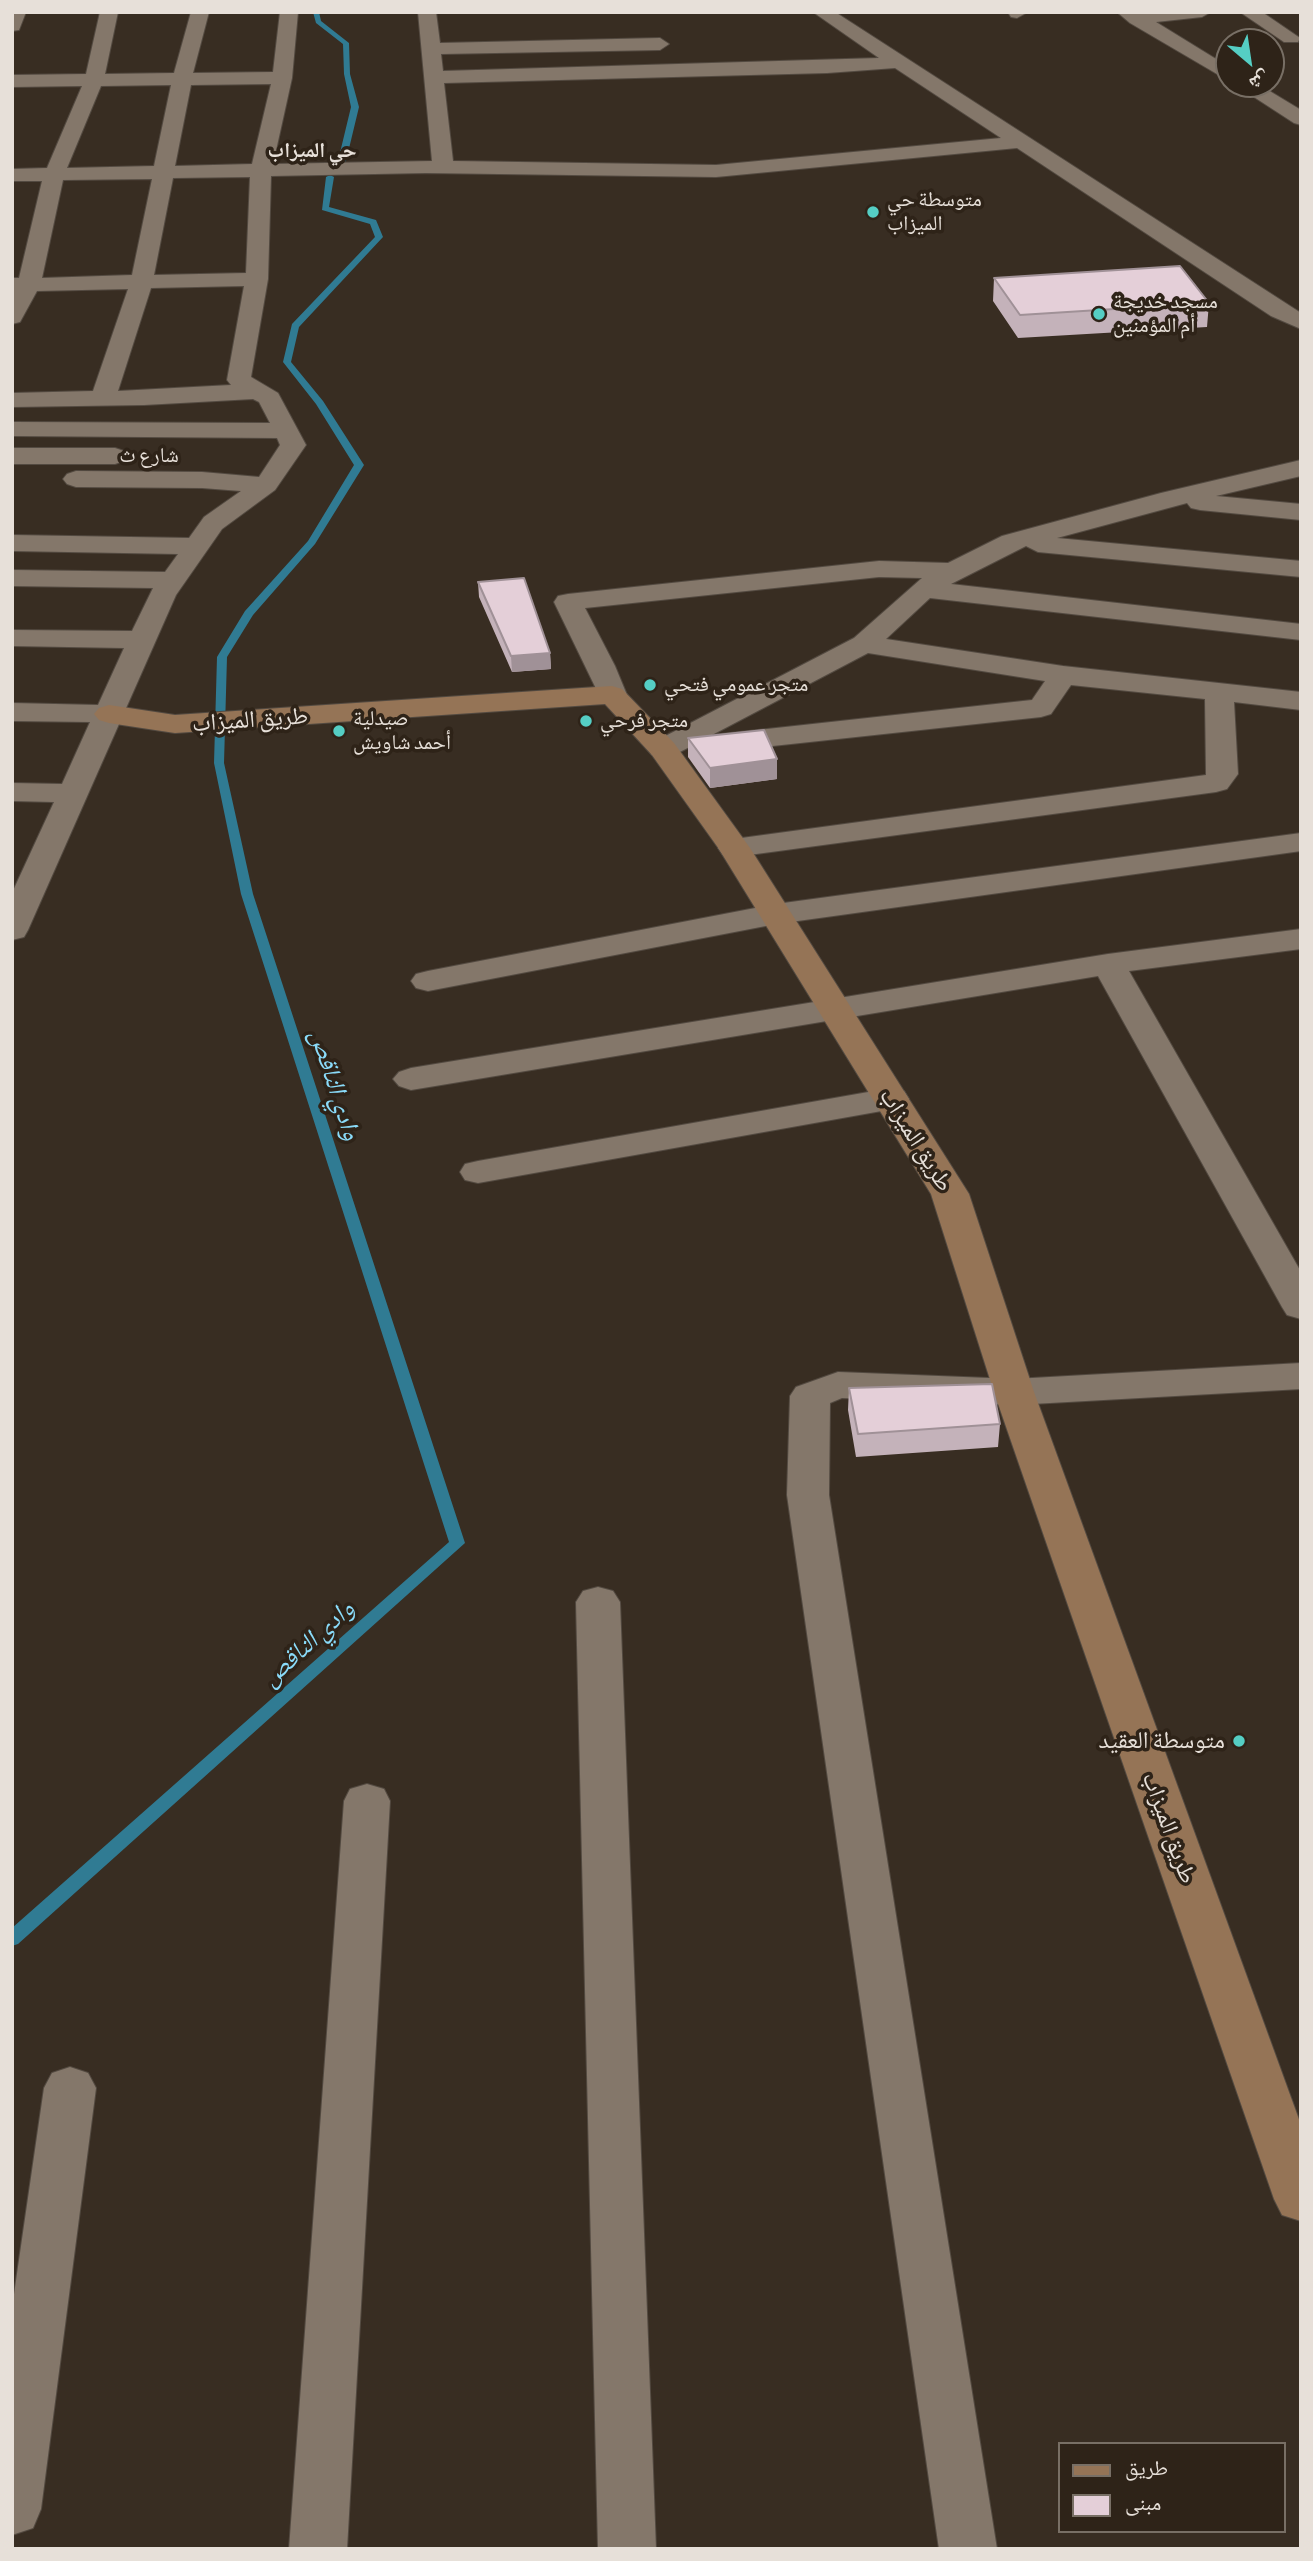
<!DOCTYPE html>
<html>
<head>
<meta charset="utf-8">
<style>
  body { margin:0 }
  #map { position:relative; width:1313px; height:2561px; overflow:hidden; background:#382d22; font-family:"Alegreya Sans","Noto Naskh Arabic",sans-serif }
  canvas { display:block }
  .frame { position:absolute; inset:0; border:14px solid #e7e0d9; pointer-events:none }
  .legend { position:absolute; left:1058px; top:2442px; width:228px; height:91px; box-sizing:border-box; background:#2e2318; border:2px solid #786f65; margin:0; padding:9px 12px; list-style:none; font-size:21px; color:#e7e0d9 }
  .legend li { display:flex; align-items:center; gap:14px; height:35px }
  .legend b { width:35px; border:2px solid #786f65 }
  .north { position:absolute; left:1215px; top:28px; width:70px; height:70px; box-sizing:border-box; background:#2e2318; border:2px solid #786f65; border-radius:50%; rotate:151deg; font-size:19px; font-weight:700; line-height:28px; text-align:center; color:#e7e0d9 }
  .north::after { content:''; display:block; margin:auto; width:24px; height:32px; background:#55cec4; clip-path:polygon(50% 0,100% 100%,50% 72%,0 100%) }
</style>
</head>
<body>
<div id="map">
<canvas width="1313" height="2561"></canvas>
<div class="frame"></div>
<ul class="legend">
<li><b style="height:9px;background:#957456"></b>طريق</li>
<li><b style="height:19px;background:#e4cfd8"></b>مبنى</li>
</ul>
<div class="north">ش</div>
</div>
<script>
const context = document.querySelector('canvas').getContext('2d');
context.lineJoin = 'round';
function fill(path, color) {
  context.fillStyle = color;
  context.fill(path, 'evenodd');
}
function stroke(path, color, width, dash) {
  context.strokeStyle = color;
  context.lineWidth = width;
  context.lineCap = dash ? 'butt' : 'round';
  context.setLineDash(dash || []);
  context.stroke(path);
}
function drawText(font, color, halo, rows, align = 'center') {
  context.font = font + ' "Alegreya Sans","Noto Naskh Arabic",sans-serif';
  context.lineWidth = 7;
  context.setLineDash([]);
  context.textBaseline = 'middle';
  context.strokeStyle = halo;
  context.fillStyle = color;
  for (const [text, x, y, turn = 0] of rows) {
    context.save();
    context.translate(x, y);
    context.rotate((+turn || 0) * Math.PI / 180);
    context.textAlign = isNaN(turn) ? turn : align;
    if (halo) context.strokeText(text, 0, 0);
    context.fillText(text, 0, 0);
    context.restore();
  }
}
fill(new Path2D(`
  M313 12H319L321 21 349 43 350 74 359 107 346 161 342 163 338 161 351 107 344 74 343 44 316 23Z
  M330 175 334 177 329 207 376 220 383 237 299 327 291 362 323 401 364 465 315 544 253 615 227 657 224 763 253 894 465 1543 18 1944 12 1946V1928L449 1542 241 894 214 763 217 657 245 611 308 541 354 465 316 404 283 362 292 324 375 237 370 224 322 210 326 177Z`), '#307b93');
const street = new Path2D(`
  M12 12H26L19 30 12 31Z
  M100 12H118L105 74 174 73 191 12H209L193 73 273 72 280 12H298L292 78 273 164 432 161 418 12H436L440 43 660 38 669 44 660 50 441 54 443 71 879 58 813 12H835L1301 313V329L1271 316 1017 148 716 177 426 173 271 176 268 279 251 377 278 393 306 445 275 490 222 529 176 595 28 930 24 937 12 940V893L54 802 12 801V783L62 784 90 722 12 721V703L98 705 124 648 12 646V630L132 631 153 588 12 586V570L165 572 178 554 12 551V535L189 538 204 517 241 491 202 488 76 487 67 484 63 479 67 474 76 471 202 472 259 477 280 445 277 438 12 436V422L270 423 259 402 253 399 144 405 12 407V393L93 391 128 289 37 291 20 322 12 324V278H19L42 181H12V169L47 168 82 86 12 87V75L86 74ZM895 68 1001 138 716 165 453 161 444 83 827 73ZM271 84 252 164 175 166 191 85ZM171 85 154 166 67 168 101 86ZM250 177 246 273 154 275 173 178ZM152 179 132 275 42 278 63 180ZM244 286 227 380 231 385 118 391 151 288Z
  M1008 12H1026V13L1017 18 1011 17Z
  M1117 12H1211L1202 17 1156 22 1229 67V81L1130 23Z
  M1240 12H1262L1300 38 1298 42H1284Z
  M1234 84H1258L1301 110V125L1294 123Z
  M12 448H115L124 451 128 456 124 461 115 464H12Z
  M1301 460V476L1216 496 1301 504V520L1200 510 1191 508 1187 503 1057 538 1301 561V577L1038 552 1026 546 951 584 1301 624V640L930 598 886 639 1063 666 1301 692V710L1234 702 1238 774 1227 789 1216 792 734 857 723 855 718 848 723 841 734 839 1206 775 1205 699 1071 685 1051 714 1041 717 717 752 706 749 702 743 705 739 674 755 663 758 652 755 648 749 652 743 854 638 922 578 879 577 585 608 615 666 627 695 622 701 612 704 602 701 554 602 558 596 568 594 879 561 948 563 1002 536 1161 493ZM868 653 1045 681 1032 700 712 735Z
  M1301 833V851L776 924 428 991 416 988 411 981 416 974 428 971 776 904Z
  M1301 929V949L1129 971 1301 1272V1319L1287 1315 1282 1307 1098 976 411 1090 399 1086 393 1079 399 1072 411 1068 1108 954Z
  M891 1088 904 1091 909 1099 904 1107 478 1183 465 1180 460 1172 465 1164 478 1161Z
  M1301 1363V1389L1014 1405 842 1398 830 1403 829 1495 997 2549H939L787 1495 790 1396 796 1387 838 1372 1014 1379Z
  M598 1587 613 1591 620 1602 656 2549H598L576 1602 583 1591Z
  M367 1784 384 1789 390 1801 347 2549H289L344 1801 350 1789Z
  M70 2067 88 2073 96 2088 41 2509 33 2528 12 2535V2308L44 2088 52 2073Z`);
const secondary = new Path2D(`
  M612 686 622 689 674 743 750 848 969 1194 1034 1392 1301 2125V2221L1282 2215 1274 2199 994 1392 931 1194 719 849 652 755 605 704 175 733 109 723 99 720 94 714 99 708 109 705 175 715Z`);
stroke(street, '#534a41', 2);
stroke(secondary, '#534a41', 2);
fill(street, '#84776a');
fill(secondary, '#957456');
fill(new Path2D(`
  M994 278 1209 303 1207 327 1018 338 993 301Z
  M478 582 550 653 551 669 512 672 479 597Z
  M688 738 777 759V779L710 788 688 757Z
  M849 1388 1000 1424 998 1447 856 1457 848 1410Z`), '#c4b2ba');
fill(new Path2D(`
  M550 653 551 669 512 672 511 656Z
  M777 759V779L710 788V768Z`), '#a09197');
const building = new Path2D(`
  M1180 266 1209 303 1020 315 994 278Z
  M524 578 550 653 511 656 478 582Z
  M764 730 777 759 710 768 688 738Z
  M992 1384 1000 1424 858 1434 849 1388Z`);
fill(building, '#e4cfd8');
stroke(building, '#a09197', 2);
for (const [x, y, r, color] of [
  [873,212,7,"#55cec4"],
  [1099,314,7,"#55cec4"],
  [650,685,7,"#55cec4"],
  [586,721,7,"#55cec4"],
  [339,731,7,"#55cec4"],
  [1239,1741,7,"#55cec4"]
]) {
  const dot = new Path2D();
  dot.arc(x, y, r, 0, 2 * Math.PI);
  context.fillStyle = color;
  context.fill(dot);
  stroke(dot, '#2e2318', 2.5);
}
drawText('bold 21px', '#e7e0d9', '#2e2318', [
  ["حي الميزاب",312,151]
]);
drawText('21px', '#e7e0d9', '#2e2318', [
  ["متوسطة حي",887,200],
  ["الميزاب",887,224],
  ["مسجد خديجة",1113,302],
  ["أم المؤمنين",1113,326],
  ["متجر عمومي فتحي",664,685],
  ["صيدلية",353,719],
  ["أحمد شاويش",353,743],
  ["متجر فرحي",600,721]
], 'left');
drawText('21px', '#e7e0d9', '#2e2318', [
  ["شارع ث",149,456]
]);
drawText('24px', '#e7e0d9', '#2e2318', [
  ["طريق الميزاب",250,720,-4],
  ["طريق الميزاب",916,1140,58],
  ["طريق الميزاب",1169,1828,70]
]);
drawText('24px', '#e7e0d9', '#2e2318', [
  ["متوسطة العقيد",1225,1741]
], 'right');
drawText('italic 26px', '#8adbf9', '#2e2318', [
  ["وادي الناقص",335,1085,72],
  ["وادي الناقص",308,1643,-42]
]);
</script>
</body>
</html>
